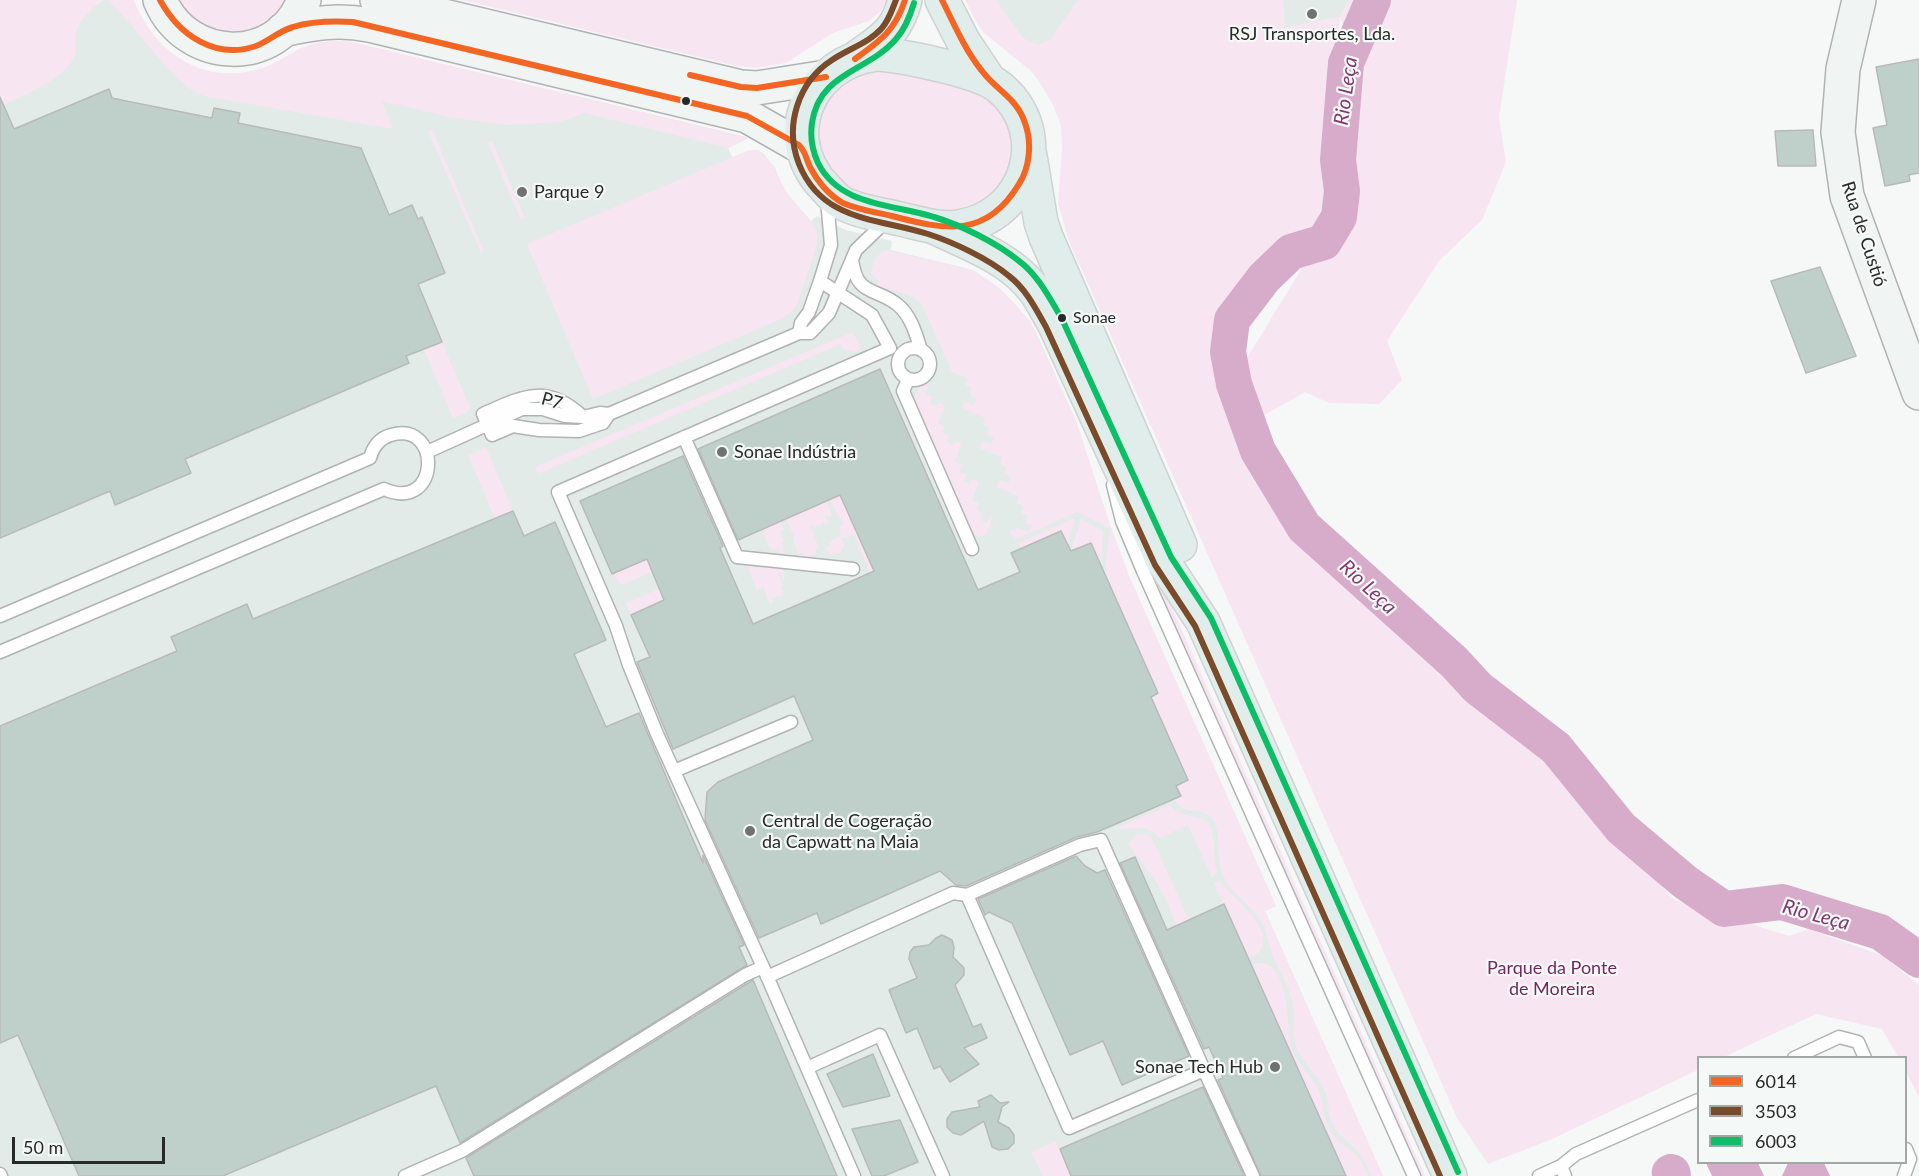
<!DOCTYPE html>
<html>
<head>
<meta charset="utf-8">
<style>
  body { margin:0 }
  #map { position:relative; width:1919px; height:1176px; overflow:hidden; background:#f5f8f7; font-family:Lato,sans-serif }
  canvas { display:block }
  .legend { position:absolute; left:1697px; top:1056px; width:210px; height:108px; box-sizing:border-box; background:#f4f9f7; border:2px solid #a2a6a5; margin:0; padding:8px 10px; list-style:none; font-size:18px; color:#282a29 }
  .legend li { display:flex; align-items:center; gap:12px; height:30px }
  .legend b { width:30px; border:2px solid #a2a6a5 }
  .scale { position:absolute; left:12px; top:1137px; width:153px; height:27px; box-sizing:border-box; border:3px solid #282a29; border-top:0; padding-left:8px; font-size:18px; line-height:21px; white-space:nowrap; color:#282a29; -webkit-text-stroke:4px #f4f9f7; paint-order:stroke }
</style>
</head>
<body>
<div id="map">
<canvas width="1919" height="1176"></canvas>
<ul class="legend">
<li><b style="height:8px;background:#f26522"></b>6014</li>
<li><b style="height:8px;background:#7a4b2a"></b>3503</li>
<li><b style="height:8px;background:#0cbf66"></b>6003</li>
</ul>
<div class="scale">50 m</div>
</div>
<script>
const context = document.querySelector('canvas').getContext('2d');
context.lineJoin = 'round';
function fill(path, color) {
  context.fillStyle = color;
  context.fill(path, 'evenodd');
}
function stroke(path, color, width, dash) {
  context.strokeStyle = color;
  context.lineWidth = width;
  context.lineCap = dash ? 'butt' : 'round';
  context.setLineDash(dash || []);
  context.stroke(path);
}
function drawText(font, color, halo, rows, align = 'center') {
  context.font = font + ' Lato,sans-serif';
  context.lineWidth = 4.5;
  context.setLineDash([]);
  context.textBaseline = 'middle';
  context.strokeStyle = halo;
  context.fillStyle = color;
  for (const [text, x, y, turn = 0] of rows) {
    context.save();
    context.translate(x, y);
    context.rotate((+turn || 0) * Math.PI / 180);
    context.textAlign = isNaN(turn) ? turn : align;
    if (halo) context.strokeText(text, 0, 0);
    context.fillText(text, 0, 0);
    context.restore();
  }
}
fill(new Path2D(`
  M103 0H124L158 44 207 85 564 100 565 93 746 137 747 139 728 148 732 157 750 150H758L764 154 775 168 781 184 791 199 811 221 817 216 846 230 892 241 891 250 973 270 999 288 1017 306 1035 330 1076 421 1111 528 1129 576 1276 906 1265 911 1383 1176H0V75Z
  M993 0H1083L1039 63Z
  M1283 0H1349L1340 17 1284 28Z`), '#e2ebe8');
fill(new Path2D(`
  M0 0H103C92 8 77 22 75 36 75 42 77 48 75 55 69 76 20 98 0 106Z
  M107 0H134C154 53 205 87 262 68 275 64 286 56 299 49 316 41 334 40 353 42L746 137 747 139 728 148 584 113 560 122 509 125 454 118 382 101 393 129 204 96C173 86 135 23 107 0Z
  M177 0H286C267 31 237 43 203 25 199 23 194 21 191 18 186 14 181 6 177 0Z
  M462 0H887L881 11 869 21 833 33 786 63 756 68 736 66Z
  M965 0H996L1023 38 1038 45 1050 40 1078 0H1283L1284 28 1340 17 1349 0H1517L1499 117 1506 162 1482 220 1439 261 1387 341 1402 380 1379 404 1329 403 1305 392 1261 417 1244 374 1246 360 1302 268 1317 260 1351 222 1349 148 1356 54 1340 18 1336 69 1335 192 1324 215 1323 231 1317 240 1269 253 1230 304 1220 352V381L1232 409 1304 540 1370 600 1481 704 1557 764 1674 900 1789 936 1809 929 1883 956 1919 985V1097L1906 1072V1058L1898 1057 1882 1029 1816 1014 1724 1057 1698 1058V1070L1550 1140 1488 1164 1457 1118 1450 1102 1069 241 1058 204 1062 148 1061 126 1054 107 1039 81 1031 71 983 32 975 20Z
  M889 70 974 90 985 96 1003 114 1013 139V161L1001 187 980 206 945 214 858 194 843 186 829 173 817 146 820 113 839 84 868 71Z
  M432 129 484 252 481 253 428 131Z
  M492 141 525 218 521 220 488 143Z
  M750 150H758L769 160 788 194 811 221 817 232V245L798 302 792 312 781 319 593 399 527 244Z
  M886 250 973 270 999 288 1030 321 1076 421 1111 528 1129 576 1276 906 1265 911 1383 1176H1372C1367 1165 1362 1154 1352 1146 1347 1141 1340 1136 1336 1130 1325 1113 1331 1106 1325 1091 1318 1074 1302 1063 1296 1046 1291 1032 1296 1018 1293 1005 1290 988 1281 974 1274 959 1269 948 1268 936 1263 925 1253 905 1231 895 1223 875 1216 859 1222 831 1212 818 1202 806 1184 817 1174 799L1181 796 1176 786 1188 780 1151 697 1158 693 1105 574 1110 528 1077 512 1014 540 1010 531 1018 528 1029 532 1032 526 1025 523 1028 516 1021 513 1023 506 1016 503 1019 496 996 487 999 480 1008 483 1011 477 1004 474 1006 467 1000 464 1002 457 979 448 982 441 991 444 994 437 987 434 989 428 983 425 985 418 962 408 965 401 974 405 977 398 970 395 972 388 965 385 968 378 952 372 922 305 914 297 882 287 877 284 879 281 872 275C871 264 876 254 886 250Z
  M853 332 861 349 855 352 844 350 841 344 540 473H538L535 467Z
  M442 342 471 410 453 418 424 350Z
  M929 383 925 394 932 397 929 404 936 406 938 403 945 405 938 423 945 426 942 432 949 435 946 442 953 445 955 441 962 444 955 461 962 465 959 472 966 474 964 481 970 484 972 479 979 482 972 500 979 503 976 510 983 513 981 520 987 523 990 516 993 517 987 533 982 537 974 534 916 404C914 394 919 385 929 383Z
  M486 447 513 511 495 519 468 455Z
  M840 495 874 571 870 573 854 535 842 538 845 546 842 547 841 552 830 555 826 547 830 546 829 543 832 541V540L841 536 839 527 843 524 830 500Z
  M777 498 787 518 826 501 832 515 828 517 827 514 825 515 829 523 825 524 823 521 822 524 814 528 812 525 810 526 819 548 815 549 817 554 805 557 801 551 799 556 793 540 795 539Z
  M1075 518 1068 546 1061 531 1021 548 1019 543Z
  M779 519 784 529 780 531 784 541 781 543 785 552 781 554 778 548 773 551 772 548H770L762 530Z
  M1081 519 1103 531 1102 566 1091 543 1071 551Z
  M654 555 660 568 622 585 612 574Z
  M1152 563 1425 1176H1419L1146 565Z
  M781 564 785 574 783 575 785 579 783 580 780 573H778L783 585 780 586 784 595 772 598 773 602 770 604 763 587 757 590 748 568 753 566 754 568 771 565 773 570Z
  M668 585 673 597 631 615 626 603Z
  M1170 805C1180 818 1195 814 1208 822 1217 838 1212 855 1217 871L1212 878 1188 825 1159 838C1150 822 1130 831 1114 829Z
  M1140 834H1146L1151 837 1189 920 1178 930C1173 917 1168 902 1161 890 1152 873 1137 860 1129 843L1136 835Z
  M1219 882C1225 885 1227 891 1232 895 1248 910 1283 943 1249 959L1214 883Z
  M1258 963C1292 962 1285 1028 1292 1049 1297 1064 1310 1074 1317 1087 1325 1103 1321 1118 1333 1135 1339 1144 1349 1148 1357 1156 1362 1161 1365 1169 1368 1176H1346L1251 965Z
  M1056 1141 1071 1176H1043L1031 1152Z`), '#f8e5f2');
fill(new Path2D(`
  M1668 1154C1682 1153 1691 1162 1691 1176H1652C1650 1164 1658 1157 1668 1154Z
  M1706 1163H1758L1764 1176H1712Z
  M1788 1163H1824L1830 1176H1782Z`), '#d6acca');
stroke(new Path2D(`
  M1373 0 1346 63 1338 160 1342 191 1339 217 1324 242 1291 252 1264 278 1232 320 1228 352 1234 384 1258 451 1304 527 1454 662 1478 688 1556 748 1621 828 1685 882 1724 909 1782 902 1880 932 1919 960`), '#d6acca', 36);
const building = new Path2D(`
  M1919 59V173L1909 175 1910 181 1885 186 1873 128 1887 125 1876 67Z
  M109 89 112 98 126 101 212 118 214 108 240 113 238 123 361 148 389 215 412 205 418 219 422 217 445 273 418 284 442 342 406 356 409 363 185 459 191 473 115 505 110 491 0 538V97L14 129Z
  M1813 130 1816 166H1778L1775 131Z
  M1820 267 1856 356 1806 373 1771 281Z
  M880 369 978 590 1020 572 1011 553 1061 531 1071 551 1091 543 1158 693 1151 697 1188 780 1176 786 1181 796 1097 832 1077 837 966 886 956 885 940 871 821 924 817 913 759 938 705 820 707 792 718 782 813 740 794 696 673 749 637 662 650 657 631 615 664 600 647 559 612 574 580 501 683 456 723 546 720 548 753 624 832 590 874 571 840 495 738 540 698 449Z
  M513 511 524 536 555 522 606 640 574 654 606 727 639 713 703 863V855L744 945 739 947 747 965 460 1143 436 1086 223 1176H79L18 1035 0 1043V726L177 651 171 637 247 604 253 619Z
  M1076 856 1085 866 1097 873 1105 870 1189 1056 1122 1085 1103 1041 1070 1055 1012 923 989 912 985 915 978 899Z
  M1135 857 1167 930 1224 904 1346 1176H1261L1218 1080 1223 1078 1209 1047 1204 1049 1120 863Z
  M942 935 952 940 954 947 953 957 964 968V975L955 985 973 1027 981 1024 987 1038 964 1048 979 1064 950 1082 940 1066 934 1069 917 1028 906 1033 889 990 917 978 909 959 910 952 914 947 929 945 936 938Z
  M753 980 837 1176H474L466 1158Z
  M873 1054 890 1096 843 1107 827 1074Z
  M1203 1087 1244 1176H1071L1060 1149Z
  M991 1095 1000 1103 1009 1102 1002 1107 998 1122 1009 1128 1014 1135V1143L1008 1149 999 1150 992 1147 984 1121 961 1135 953 1133 947 1127V1119L952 1112 980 1107 978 1101Z
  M900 1120 918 1162 884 1176H872L852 1129Z`);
fill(building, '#bfd0cb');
stroke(building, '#b8baba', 1.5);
const lane = new Path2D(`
  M852 259C856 297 876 287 898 305 911 316 916 334 921 350
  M820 281 872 315 890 348 558 492 616 626 629 665 657 734 763 967 854 1176
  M799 333 801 323 809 312 820 281 831 245 827 200
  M898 364a16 16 0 1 1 32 0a16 16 0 1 1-32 0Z
  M908 380 903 391 972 549
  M583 417C547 383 523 396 483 414L492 435 513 426 539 430 579 431 603 423 609 414
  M684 437 737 557 853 569
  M427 452 522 409H543L565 416 583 417 600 413 609 414 799 333H810L829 313 856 250 886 221
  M1113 485 1122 521 1143 571 1414 1176
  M0 616 370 458C373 447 380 438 391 435 443 420 440 514 384 489L0 652
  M674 771 791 722
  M767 977 953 893 967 895 1080 845 1101 840 1204 1070 1069 1128 967 895
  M1794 1058 1839 1037 1858 1042 1865 1058
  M807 1068 880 1035 943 1176
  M1204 1070 1253 1176
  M0 1174 1 1176
  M405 1176 462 1151 745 975 763 967
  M1539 1176 1561 1166
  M1565 1176 1561 1166 1576 1154 1698 1100
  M1904 1176 1910 1159 1906 1149`);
const secondary = new Path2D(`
  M160 0C187 64 278 67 304 0
  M377 0 741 87 757 88 826 77
  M1859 0 1843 69 1838 132 1847 196 1919 393
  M283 30C313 23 339 19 369 25L747 116 803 148`);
const primary = new Path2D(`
  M942 0 963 41 989 80
  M877 54C904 56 980 71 999 87 1054 132 1028 217 958 227 939 230 919 223 900 219 880 214 857 212 839 201 832 196 826 188 820 182 778 130 813 61 877 54Z
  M855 59C882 39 896 34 905 0
  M1030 156 1041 222 1046 237 1180 545
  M934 227C969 244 1011 258 1035 291 1042 301 1048 313 1054 323L1163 561 1203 622 1450 1176`);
stroke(lane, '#b1b3b3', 15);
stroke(secondary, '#b1b3b3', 36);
stroke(primary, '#d0d2d1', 36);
stroke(lane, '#fefefe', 12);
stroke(secondary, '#f0f5f4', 33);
stroke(primary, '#e1edea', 33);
stroke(new Path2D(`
  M160 0C179 35 215 60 256 46 269 41 279 31 293 27 312 21 333 21 353 22L747 116 799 145C806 152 806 159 810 167 818 182 829 195 843 203 859 210 875 212 892 216 945 230 986 239 1019 184 1030 167 1032 142 1025 123 1017 98 996 90 982 71 965 50 954 24 942 0
  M855 59C880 41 895 31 905 0
  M690 75 741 87 757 88 826 77`), '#f26522', 6);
stroke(new Path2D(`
  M896 0C892 10 889 20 882 28 869 43 848 49 832 60 798 82 784 126 799 164 822 222 878 218 928 234 953 242 989 259 1009 276 1026 289 1036 309 1046 327L1155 565 1195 626 1440 1176`), '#7a4b2a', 6);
stroke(new Path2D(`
  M914 3C910 16 905 29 896 39 868 72 819 72 812 123 810 137 812 150 818 163 840 207 894 204 934 217 961 225 997 243 1019 261 1038 275 1050 299 1062 319L1171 557 1211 618 1458 1172`), '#0cbf66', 6);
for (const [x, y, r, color] of [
  [1312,14,6,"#707271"],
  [686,101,5,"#282a29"],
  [522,192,6,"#707271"],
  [1062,318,5,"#282a29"],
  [722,452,6,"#707271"],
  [750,831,6,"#707271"],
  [1275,1067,6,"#707271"]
]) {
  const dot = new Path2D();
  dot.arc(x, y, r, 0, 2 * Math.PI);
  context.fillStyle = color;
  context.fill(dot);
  stroke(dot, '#f4f9f7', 2);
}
drawText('16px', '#282a29', '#f4f9f7', [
  ["Sonae",1073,318]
], 'left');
drawText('18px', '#282a29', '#f4f9f7', [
  ["RSJ Transportes, Lda.",1312,34,"center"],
  ["Parque 9",534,192],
  ["Sonae Indústria",734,452],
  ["Central de Cogeração",762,821],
  ["da Capwatt na Maia",762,842],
  ["Sonae Tech Hub",1263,1067,"right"]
], 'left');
drawText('18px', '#282a29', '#f4f9f7', [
  ["Rua de Custió",1864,234,72],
  ["P7",552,401,16]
]);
drawText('18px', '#722960', '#f4f9f7', [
  ["Parque da Ponte",1552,968],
  ["de Moreira",1552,989]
]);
drawText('italic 20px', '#82386f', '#f4f9f7', [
  ["Rio Leça",1346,91,-82],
  ["Rio Leça",1368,587,43],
  ["Rio Leça",1816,915,15]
]);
</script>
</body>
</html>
